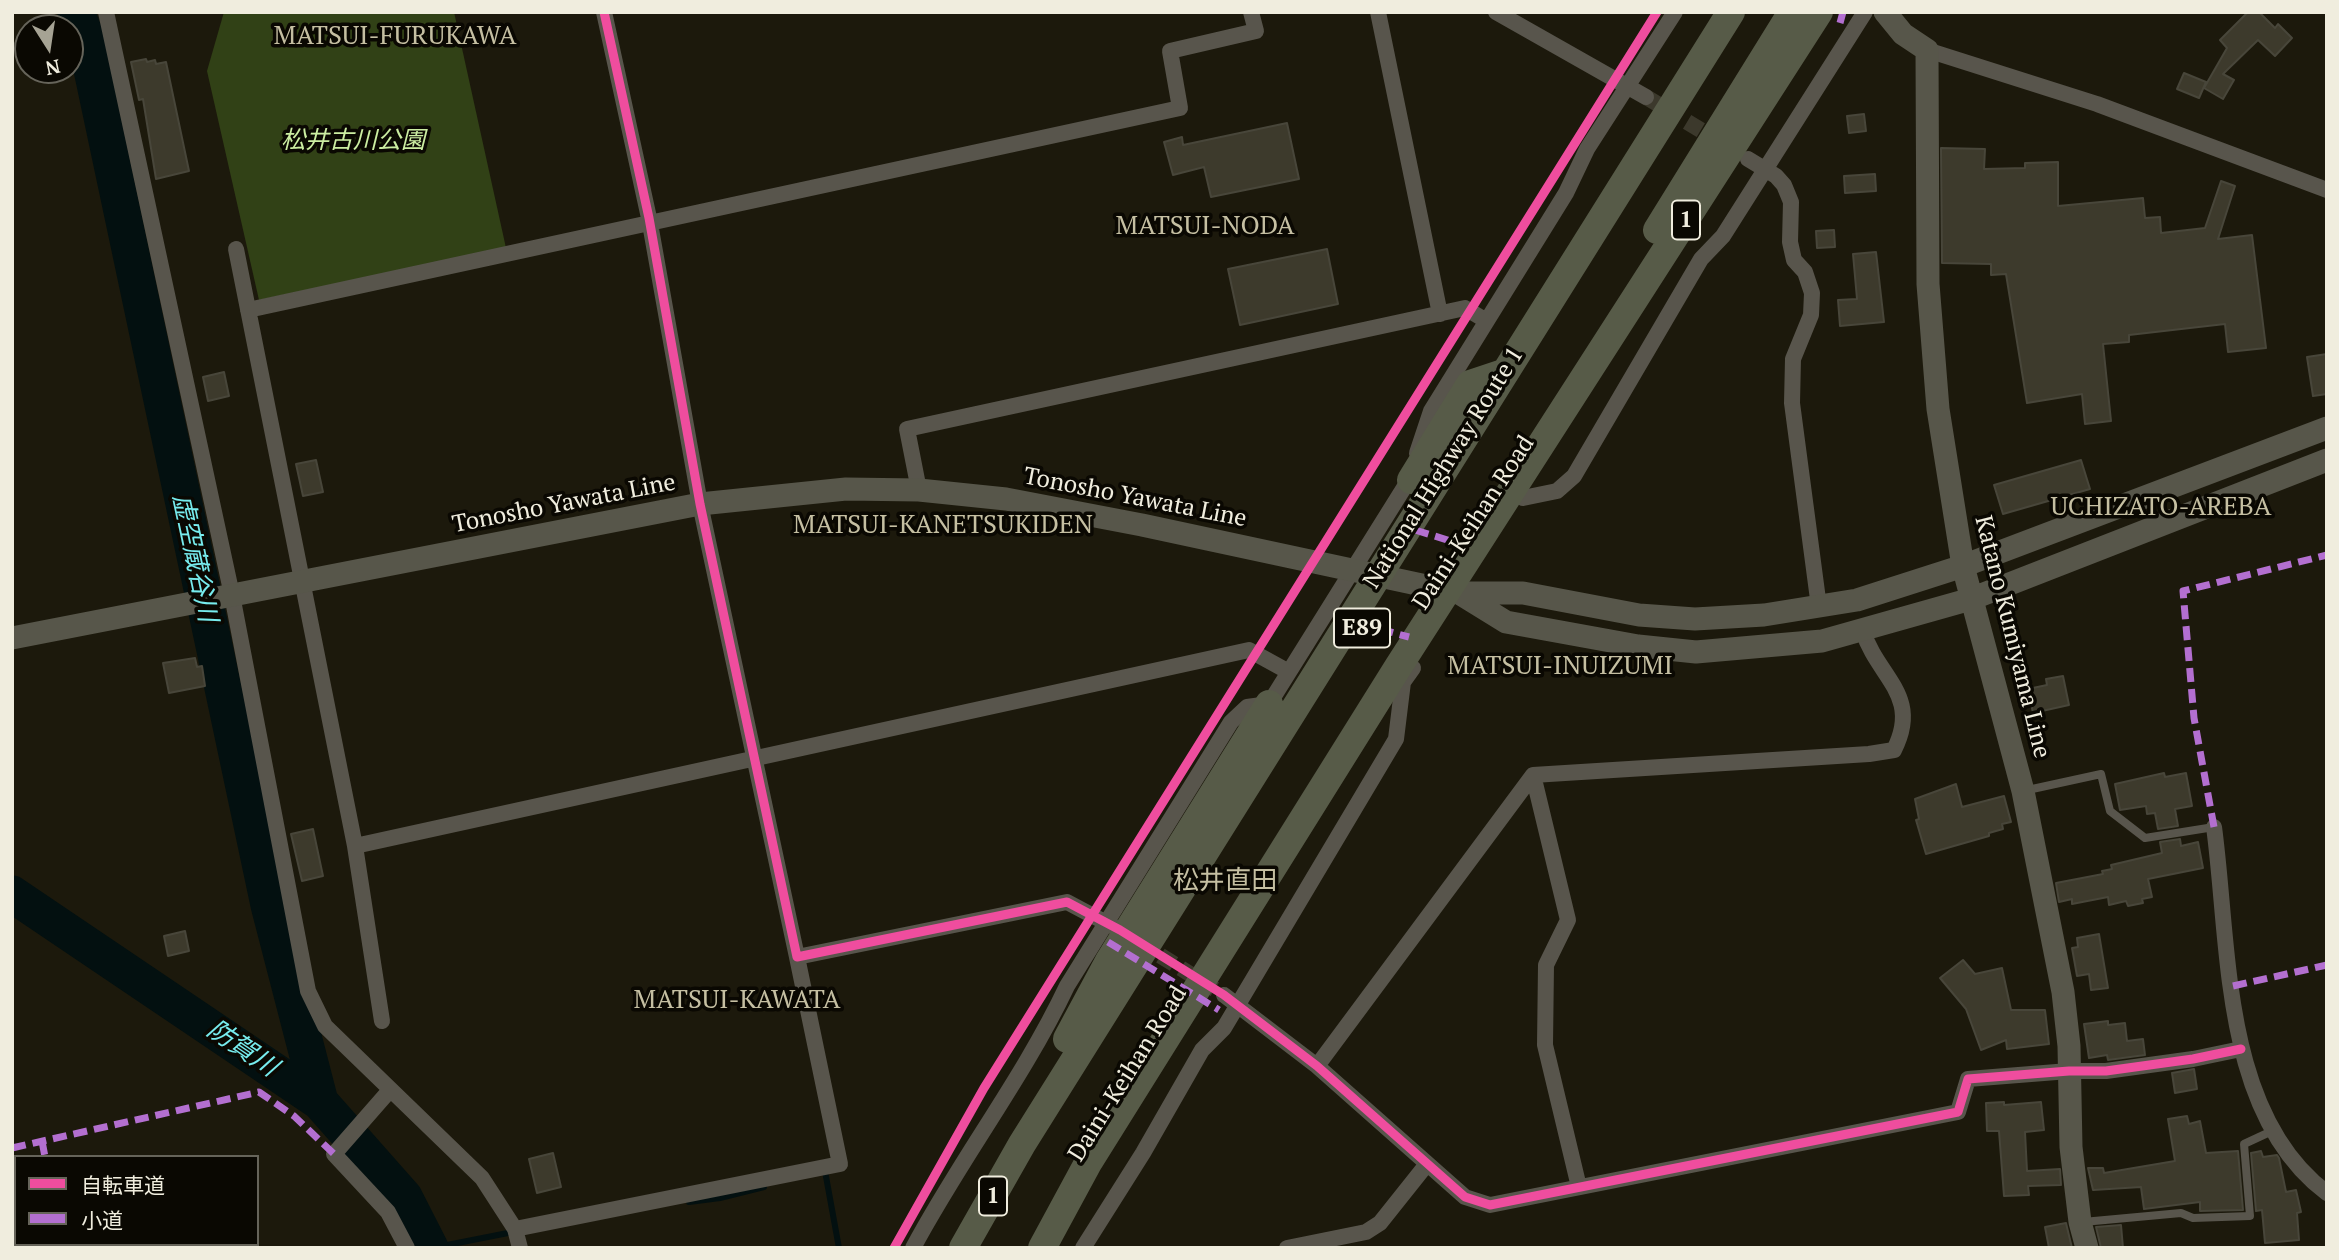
<!DOCTYPE html>
<html>
<head>
<meta charset="utf-8">
<style>
  body { margin:0 }
  #map { position:relative; width:2339px; height:1260px; overflow:hidden; background:#1c190c; font-family:"PT Serif","Noto Sans JP",serif }
  canvas { display:block }
  .frame { position:absolute; inset:0; border:14px solid #f0edde; pointer-events:none }
  .legend { position:absolute; left:14px; top:1155px; width:245px; height:91px; box-sizing:border-box; background:#0a0802; border:2px solid #66645a; margin:0; padding:9px 12px; list-style:none; font-size:21px; color:#f0edde }
  .legend li { display:flex; align-items:center; gap:14px; height:35px }
  .legend b { width:35px; border:2px solid #66645a }
  .north { position:absolute; left:14px; top:14px; width:70px; height:70px; box-sizing:border-box; background:#0a0802; border:2px solid #66645a; border-radius:50%; rotate:168deg; font-size:19px; font-weight:700; line-height:28px; text-align:center; color:#f0edde }
  .north::after { content:''; display:block; margin:auto; width:24px; height:32px; background:#a6a394; clip-path:polygon(50% 0,100% 100%,50% 72%,0 100%) }
</style>
</head>
<body>
<div id="map">
<canvas width="2339" height="1260"></canvas>
<div class="frame"></div>
<ul class="legend">
<li><b style="height:9px;background:#ef4d9e"></b>自転車道</li>
<li><b style="height:9px;background:#b36fd0"></b>小道</li>
</ul>
<div class="north">N</div>
</div>
<script>
const context = document.querySelector('canvas').getContext('2d');
context.lineJoin = 'round';
function fill(path, color) {
  context.fillStyle = color;
  context.fill(path, 'evenodd');
}
function stroke(path, color, width, dash) {
  context.strokeStyle = color;
  context.lineWidth = width;
  context.lineCap = dash ? 'butt' : 'round';
  context.setLineDash(dash || []);
  context.stroke(path);
}
function drawText(font, color, halo, rows, align = 'center') {
  context.font = font + ' "PT Serif","Noto Sans JP",serif';
  context.lineWidth = 7;
  context.setLineDash([]);
  context.textBaseline = 'middle';
  context.strokeStyle = halo;
  context.fillStyle = color;
  for (const [text, x, y, turn = 0] of rows) {
    context.save();
    context.translate(x, y);
    context.rotate((+turn || 0) * Math.PI / 180);
    context.textAlign = isNaN(turn) ? turn : align;
    if (halo) context.strokeText(text, 0, 0);
    context.fillText(text, 0, 0);
    context.restore();
  }
}
fill(new Path2D(`
  M224 12H454L506 248 259 300 207 71Z`), '#314116');
stroke(new Path2D(`
  M822 1172 825 1171 839 1248
  M689 1202 720 1198 764 1187
  M432 1248 513 1232`), '#031010', 6);
stroke(new Path2D(`
  M76 12 84 32 269 905 320 1102
  M12 894 320 1102 404 1197 430 1248`), '#031010', 37);
const building = new Path2D(`
  M2248 12H2259L2275 28 2278 24 2292 38 2275 56 2258 40 2223 74 2234 80 2223 99 2204 88 2227 48 2220 40Z
  M146 59 147 62 155 60 156 64 166 62 189 171 156 179 143 99 139 100 131 62Z
  M2184 73 2206 82 2199 98 2177 89Z
  M1864 114 1866 131 1849 133 1847 116Z
  M1287 123 1299 179 1211 197 1204 167 1173 175 1164 142 1182 137 1183 145Z
  M1941 148 1985 149 1984 169 2025 168V163L2058 162V206L2143 198 2145 218 2160 217 2161 233 2205 228 2221 181 2235 186 2218 239 2252 235 2266 348 2228 352 2225 324 2129 335V342L2103 344 2111 421 2085 424 2082 394 2027 403 2006 274 1991 275V264L1942 263Z
  M1875 174 1876 191 1845 193 1844 176Z
  M1834 230 1835 247 1817 248 1816 231Z
  M1327 249 1338 304 1240 325 1228 269Z
  M1876 252 1884 322 1840 326 1838 300 1857 299 1853 254Z
  M2327 354V394L2313 396 2307 357Z
  M224 372 229 396 208 401 203 377Z
  M316 460 323 492 303 496 296 464Z
  M2081 460 2090 489 2003 514 1994 485Z
  M195 658 197 667 202 666 205 686 169 693 163 663Z
  M2063 676 2069 705 2033 713 2028 689 2047 685 2046 679Z
  M2164 773 2165 777 2186 773 2192 806 2175 809 2178 826 2158 829 2155 813 2147 814 2146 806 2120 810 2115 784Z
  M1956 784 1962 807 2004 796 2011 822 2002 824 2003 829 1989 833V836L1926 854 1916 820 1919 819 1915 799Z
  M313 829 323 876 302 881 291 834Z
  M2180 839 2181 846 2198 842 2203 868 2148 879 2152 897 2142 899 2143 903 2128 906 2126 901 2109 905 2108 897 2072 904V899L2059 902 2056 883 2103 874 2102 871 2112 869 2111 865 2162 853 2160 842Z
  M185 931 189 951 168 956 164 936Z
  M2099 934 2108 988 2091 990 2089 974 2077 976 2072 948 2078 947 2077 938Z
  M1963 960 1975 974 2002 968 2011 1010H2045L2049 1044 2007 1049 2006 1040 1981 1050 1966 1009 1940 978Z
  M2108 1021V1025L2125 1023 2127 1041 2143 1039 2145 1055 2108 1060 2107 1055 2089 1058 2084 1024Z
  M2194 1069 2197 1089 2175 1093 2172 1073Z
  M2004 1102V1105L2041 1102 2044 1130 2025 1132 2027 1171 2060 1169 2061 1185 2028 1186 2029 1195 2004 1196 1999 1131H1987L1986 1103Z
  M2187 1116 2189 1124 2200 1121 2206 1153 2238 1151 2243 1210 2200 1211V1202L2144 1209 2141 1187 2093 1190 2088 1168H2103L2104 1173 2175 1161 2168 1119Z
  M2261 1151 2263 1157 2277 1155 2279 1158 2286 1192 2296 1190 2301 1212 2297 1213 2299 1240 2265 1243 2262 1210 2256 1211 2251 1153Z
  M553 1153 561 1187 537 1193 529 1159Z
  M2066 1223 2072 1248H2049L2045 1227Z
  M2121 1225 2123 1248H2101L2096 1227Z`);
fill(building, '#3d3a2c');
stroke(building, '#48463a', 2);
stroke(new Path2D(`
  M1646 97 1719 141
  M1140 943 1224 995`), '#3c392c', 16, [16, 8]);
stroke(new Path2D(`
  M2023 791 2101 774 2110 811 2145 838 2214 827
  M2083 1222 2181 1213 2193 1218 2250 1216 2244 1144 2272 1131`), '#58554c', 8);
stroke(new Path2D(`
  M106 12 232 595 308 991 325 1026 482 1178 515 1229 520 1248
  M604 12 649 218 700 504 797 957 1067 902 1114 927
  M1378 12 1440 314
  M1496 12 1646 97
  M1927 50 2097 104 2327 190
  M1748 159 1776 176 1784 185 1791 202 1790 242 1794 260 1805 272 1812 293 1811 315 1793 359 1792 403 1819 607
  M236 249 355 846 382 1021
  M248 310 1180 108 1170 51 1256 31 1251 12
  M1417 453 1431 411 1566 193 1587 149 1675 12
  M919 490 907 429 1465 308 1485 320
  M1523 498 1557 491 1574 476 1701 259 1723 236 1865 12
  M1533 775 1568 920 1546 965 1545 1045 1579 1187
  M2214 827C2230 945 2221 1114 2327 1193
  M355 846 1249 650 1289 672
  M1224 995 1317 1066 1465 1197 1490 1205 1958 1112 1968 1079 2069 1071H2106L2193 1059 2241 1049
  M1317 1066 1533 775 1869 754 1894 750C1922 695 1877 677 1863 631
  M390 1090 334 1154 388 1212 407 1248
  M515 1229 840 1164 797 957
  M913 1248C961 1158 1024 1077 1067 986L1231 722 1247 707 1269 704 1412 475
  M1083 1248 1143 1153 1202 1050 1224 1028 1396 739 1403 682 1413 668
  M1287 1248 1366 1232 1380 1223 1427 1164`), '#58554c', 16);
stroke(new Path2D(`
  M1885 12 1903 34 1927 50 1928 284 1938 409 1963 566 2023 791 2063 992 2069 1046 2071 1147 2080 1222 2087 1248
  M1459 593 1506 622 1638 646 1696 652 1822 641 1971 599 2327 460
  M12 638 700 504 846 489 919 490 1006 499 1142 525 1459 593H1523L1639 615 1695 619 1764 615 1857 600 1963 566 2327 428`), '#57564a', 23);
stroke(new Path2D(`
  M1657 230 1792 12
  M1411 480 1470 384 1503 373
  M1067 1039 1109 961 1269 704
  M963 1248 1022 1144 1731 12
  M1042 1248 1088 1163 1398 667 1819 12`), '#575b48', 28);
stroke(new Path2D(`
  M1840 23 1843 12
  M1415 530 1467 546
  M1339 618 1409 637
  M2214 827 2194 718 2183 591 2327 555
  M1108 942 1219 1010
  M2233 986 2327 965
  M42 1141 45 1157
  M12 1148 259 1092 294 1116 334 1154
  M65 1244V1248`), '#b36fd0', 7, [14, 7]);
stroke(new Path2D(`
  M604 12 649 218 700 504 797 957 1067 902 1120 930 1224 995 1317 1066 1465 1197 1490 1205 1958 1112 1968 1079 2069 1071H2106L2193 1059 2241 1049
  M894 1248 984 1088 1657 12`), '#ef4d9e', 9);
for (const [x, y, w] of [
  [1686,220,28],
  [1362,628,56],
  [993,1196,28]
]) {
  const box = new Path2D();
  box.roundRect(x - w / 2, y - 19.5, w, 39, 5);
  context.fillStyle = '#0a0802';
  context.fill(box);
  stroke(box, '#f0edde', 2);
}
drawText('bold 23px', '#f0edde', null, [
  ["1",1686,220],
  ["E89",1362,628],
  ["1",993,1196]
]);
drawText('italic 24px', '#cceea2', '#0a0802', [
  ["松井古川公園",353,141]
]);
drawText('24px', '#f0edde', '#0a0802', [
  ["National Highway Route 1",1444,468,-58],
  ["Tonosho Yawata Line",1135,498,11],
  ["Tonosho Yawata Line",564,504,-11],
  ["Daini-Keihan Road",1474,523,-57],
  ["Katano Kumiyama Line",2012,637,76],
  ["Daini-Keihan Road",1128,1074,-58]
]);
drawText('26px', '#c5bfa2', '#0a0802', [
  ["MATSUI-FURUKAWA",395,37],
  ["MATSUI-NODA",1205,227],
  ["UCHIZATO-AREBA",2161,508],
  ["MATSUI-KANETSUKIDEN",943,526],
  ["MATSUI-INUIZUMI",1560,667],
  ["松井直田",1225,882],
  ["MATSUI-KAWATA",737,1001]
]);
drawText('italic 26px', '#77ecee', '#0a0802', [
  ["虚空蔵谷川",194,558,78],
  ["防賀川",242,1049,34]
]);
</script>
</body>
</html>
